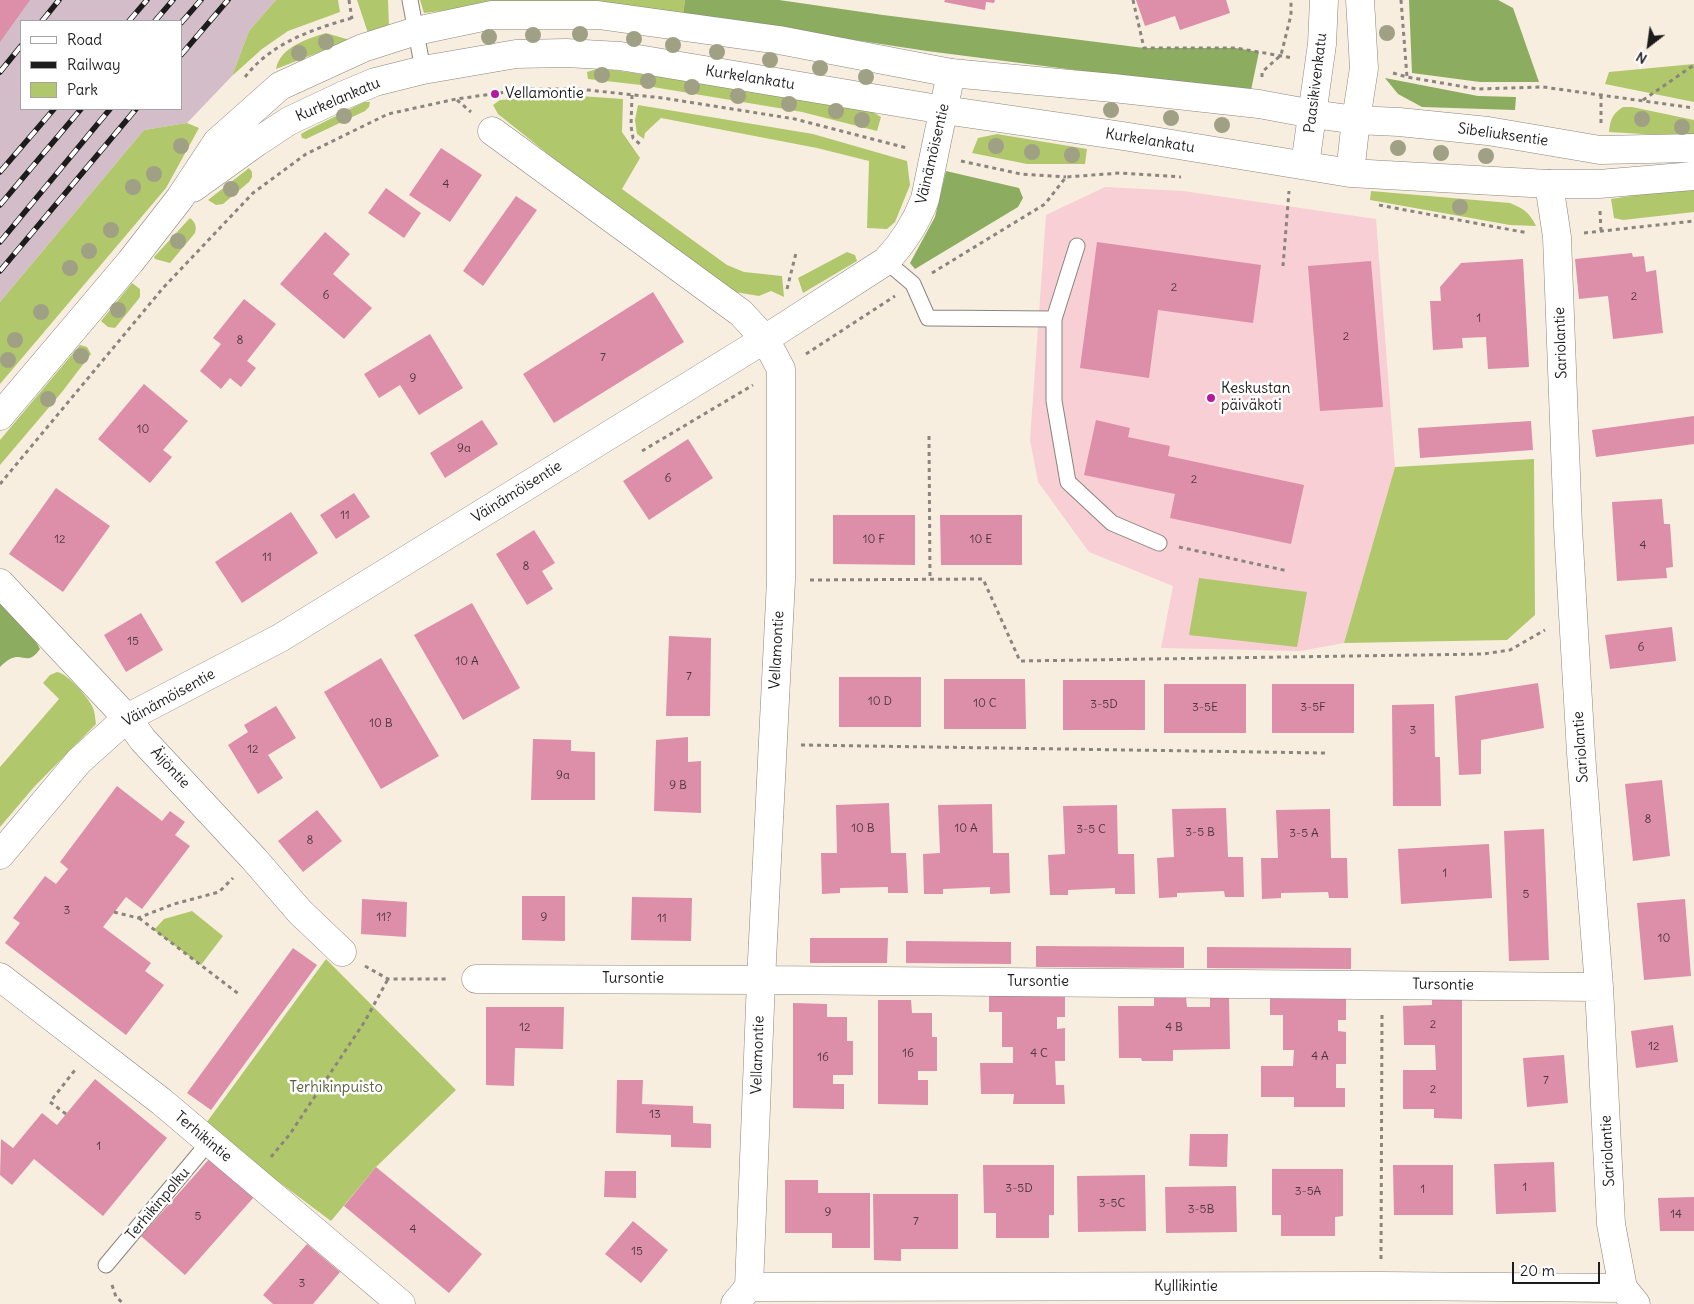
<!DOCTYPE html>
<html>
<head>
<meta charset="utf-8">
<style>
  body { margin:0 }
  #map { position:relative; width:1694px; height:1304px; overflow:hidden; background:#f8eedf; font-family:Delius,sans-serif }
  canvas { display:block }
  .legend { position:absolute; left:20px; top:20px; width:162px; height:90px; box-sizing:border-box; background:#fff; border:1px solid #a4a4a4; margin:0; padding:6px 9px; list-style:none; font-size:15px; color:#1c1c1c }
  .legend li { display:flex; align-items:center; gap:10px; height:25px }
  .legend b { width:25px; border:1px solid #a4a4a4 }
  .north { position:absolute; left:1624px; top:20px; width:50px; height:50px; -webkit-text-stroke:4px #fff; paint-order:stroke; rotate:210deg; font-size:14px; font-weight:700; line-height:20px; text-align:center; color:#1c1c1c }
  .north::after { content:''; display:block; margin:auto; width:18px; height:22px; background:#1c1c1c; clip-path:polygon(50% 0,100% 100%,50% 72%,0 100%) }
  .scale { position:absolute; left:1512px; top:1262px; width:88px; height:22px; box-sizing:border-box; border:2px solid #1c1c1c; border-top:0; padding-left:6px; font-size:15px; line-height:18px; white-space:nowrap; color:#1c1c1c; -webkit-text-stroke:4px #fff; paint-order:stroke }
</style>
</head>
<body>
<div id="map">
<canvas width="1694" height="1304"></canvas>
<ul class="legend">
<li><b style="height:6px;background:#fff"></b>Road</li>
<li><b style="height:6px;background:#1c1c1c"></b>Railway</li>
<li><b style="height:14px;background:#b1c76b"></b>Park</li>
</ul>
<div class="north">N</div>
<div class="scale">20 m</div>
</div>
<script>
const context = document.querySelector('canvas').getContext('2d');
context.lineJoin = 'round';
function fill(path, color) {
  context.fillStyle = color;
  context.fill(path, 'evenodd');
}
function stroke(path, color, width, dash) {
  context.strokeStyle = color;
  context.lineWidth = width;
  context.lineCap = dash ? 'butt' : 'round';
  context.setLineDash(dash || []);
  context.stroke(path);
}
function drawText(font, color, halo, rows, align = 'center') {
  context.font = font + ' Delius,sans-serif';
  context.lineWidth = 5;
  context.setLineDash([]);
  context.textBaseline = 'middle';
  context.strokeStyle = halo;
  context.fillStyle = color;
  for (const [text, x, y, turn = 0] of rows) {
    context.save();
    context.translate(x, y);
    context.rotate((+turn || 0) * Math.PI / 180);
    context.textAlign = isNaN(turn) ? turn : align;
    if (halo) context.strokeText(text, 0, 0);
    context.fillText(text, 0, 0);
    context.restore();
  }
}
fill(new Path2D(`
  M1105 187 1183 191 1376 219 1395 467 1344 643 1301 651 1161 648 1173 586 1089 552 1038 482 1030 440 1046 215Z`), '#f7cfd4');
fill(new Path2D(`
  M0 0H276L249 31 232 76 187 123 144 130 0 302ZM21 21H181V109H21Z`), '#d2bdc8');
fill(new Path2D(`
  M276 0H338L340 12 288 31 262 49 232 76 249 31Z
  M357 0H388L389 27 368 33Z
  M420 0H685L683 14 497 4 424 13Z
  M326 33 350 40 276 69C280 47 307 39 326 33Z
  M1694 64V102L1605 84 1609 72Z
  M600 68 852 105 871 111 881 117 877 131 802 112 641 85 588 79 587 72Z
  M566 95 623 99 622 132 640 158 622 189 727 265 744 272 782 276 784 297 771 291 759 296 729 291 548 154 498 114 493 105 500 100Z
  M364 102H370L369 107 365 111 306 139 302 138 301 134 308 130Z
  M638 105 813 134 907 161 910 185 895 222 887 229 867 228 869 161 817 148 661 118 645 133 644 139 637 134 635 120Z
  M1623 107H1632L1694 120V137L1609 132C1610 120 1612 114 1623 107Z
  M187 123 199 128 166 188 0 384V302L144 130Z
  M997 134 1087 149 1085 164H1027L972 153 978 138Z
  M249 168 252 172V177L249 182 223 204 216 205 208 200Z
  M1694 186V212L1623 220 1614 218 1611 199Z
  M1371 191 1510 203C1523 208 1530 213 1536 226L1510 225 1370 200Z
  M190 218C195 222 197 226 195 233L170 263 155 259 154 257Z
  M847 252 855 255 857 261 803 293 798 278Z
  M132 283 140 289V297L137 301 115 328 108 327 101 321Z
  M80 345 87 347 91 354 62 392 0 465V440Z
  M1534 459 1535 615 1507 640 1344 643 1395 467Z
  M1199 578 1307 592 1297 647 1189 635Z
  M57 672C67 673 89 698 93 708 95 713 95 718 96 724L34 787 0 827V767L59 699 43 683 50 675Z
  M192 911 223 936 201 965 154 930 164 919Z
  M326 959 456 1090 376 1167 331 1221 204 1126Z`), '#b1c76b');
fill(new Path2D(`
  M685 0H779L883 15 1144 48H1236L1259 52 1251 90 1114 75 927 51 683 14Z
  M1409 0H1498L1513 8 1539 82H1480L1412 73Z
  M1385 78 1478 96 1516 97 1515 110 1422 107 1398 94Z
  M946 171 1019 188 1023 198 1018 207 915 269 910 263 935 217Z
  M0 602 34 638 40 649C27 667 24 652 10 659 6 661 3 664 0 667Z`), '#8cac5f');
fill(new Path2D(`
  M0 0H30L0 42Z
  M945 0H995L994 3 986 2 985 10 944 2Z
  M1136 0H1226L1230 13 1180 30 1175 16 1145 26Z
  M441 148 482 175 450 222 409 195Z
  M386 188 421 213 404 238 368 213Z
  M516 196 537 210 483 286 463 271Z
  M325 232 350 254 333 274 372 308 344 339 280 284Z
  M1097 242 1261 265 1253 323 1158 310 1149 378 1080 368Z
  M1632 253 1633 257 1644 256 1646 272 1656 270 1663 333 1613 339 1608 296 1579 299 1575 259Z
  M1523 259 1529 367 1488 369 1486 337 1462 338 1463 348 1433 350 1430 301H1441L1440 287 1461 263Z
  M1371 261 1383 407 1320 411 1308 266Z
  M653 292 684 342 554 423 523 374Z
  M244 299 276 324 247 361 256 368 241 387 230 378 221 389 200 371 221 344 213 338Z
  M430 334 463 388 419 415 400 385 379 398 364 374Z
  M144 384 188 421 163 450 172 457 150 483 98 439Z
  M1694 416V444L1596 457 1592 430Z
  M482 420 498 444 445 478 430 453Z
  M1096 420 1130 428 1128 437 1170 446 1168 456 1304 485 1291 544 1170 518 1175 494 1084 475Z
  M1531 421 1533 450 1420 458 1418 428Z
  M688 439 713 478 649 520 623 481Z
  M56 488 110 526 63 592 9 554Z
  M354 493 370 517 336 539 320 515Z
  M1662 499 1664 524H1670L1673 567 1666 568 1667 578 1617 581 1612 502Z
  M291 512 318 553 242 603 215 562Z
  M833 515H915V565L833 564Z
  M940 515H1022V565H941Z
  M534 530 555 563 542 571 553 589 527 605 496 554Z
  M472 603 520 688 463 720 414 635Z
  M141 613 163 650 126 672 104 635Z
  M1672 627 1676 661 1610 669 1605 635Z
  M669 636 711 638 710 716H666Z
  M381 658 439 756 381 789 324 692Z
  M839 677H921V727H839Z
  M944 679H1025L1026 729H944Z
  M1063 680H1145V730H1063Z
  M1538 683 1544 728 1481 740V774L1459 775 1455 696Z
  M1164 684H1246V733H1164Z
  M1272 684H1354V733H1272Z
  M1434 704 1435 757H1440L1441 806H1393L1392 705Z
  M276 706 296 738 268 755 283 778 258 794 228 745 248 732 244 725Z
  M688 737V762L701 761V813L654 811 656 740Z
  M533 739 571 740V751L595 752V800H531Z
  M1662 780 1670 856 1633 861 1625 784Z
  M117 786 162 821 170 811 185 822 175 835 190 846 142 909 126 897 103 927 151 963 145 971 164 985 126 1035 5 943 20 923 13 918 45 876 56 884 68 869 60 862Z
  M889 803 891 853H906L908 893H888V887L840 888V893L822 894 821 853H837L836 805Z
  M992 804 993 853H1009L1010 893 990 894V887L943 889V894H924L923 854 940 853 938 805Z
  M1117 805 1118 854H1134L1135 894H1115V888L1068 890V895H1050L1048 855 1065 854 1063 806Z
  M1226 808 1228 857H1243L1244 897H1225L1224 891 1177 893V897L1159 898 1157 858 1174 857 1172 809Z
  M1330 809 1331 858H1347L1348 898H1329L1328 892 1281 893V898L1262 899 1261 858H1278L1276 810Z
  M317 810 342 841 303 872 278 841Z
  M1544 829 1549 960 1509 961 1504 831Z
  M1489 844 1492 898 1401 904 1398 849Z
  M522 896H565V941L522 940Z
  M632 897 692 898 691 941 631 940Z
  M362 899 407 902 406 937 361 934Z
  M1685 899 1691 976 1644 980 1637 903Z
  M810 938H888L887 963H810Z
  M906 941 1011 942V964L906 963Z
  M1036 946 1184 947V968L1036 967Z
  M1207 947 1351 948V969L1207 968Z
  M293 948 317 965 211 1110 187 1093Z
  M1432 992H1462V1119L1434 1118V1109H1403V1070H1436L1435 1045H1404L1403 1006 1432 1005Z
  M989 993H1065V1017H1057V1029L1065 1028V1061H1055L1056 1085H1064L1065 1104H1013L1014 1094H981L980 1063H1013V1047H1002V1012H989Z
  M1270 996H1346V1020H1338V1031L1346 1032V1064H1336V1088H1345V1107H1294V1097H1261V1066H1293L1294 1050H1283V1015H1270Z
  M1186 997 1187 1007H1210V998L1229 997 1230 1049 1173 1050V1061H1142L1141 1058H1119L1118 1006H1154V998Z
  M878 1000H911L912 1013H932V1037H937V1071H918V1080H928V1105L878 1104Z
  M793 1003 827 1004V1017H847V1041H853V1075H833V1084H844V1109L793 1108Z
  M486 1007H564L563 1049 515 1048 514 1086 486 1085Z
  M1673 1025 1678 1062 1636 1068 1631 1031Z
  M1564 1055 1568 1103 1527 1107 1523 1058Z
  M95 1079 167 1138 103 1216 34 1159 12 1185 0 1175 1 1139 13 1148 42 1113 57 1125Z
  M617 1080H643L642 1104 693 1106V1123L711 1124V1148L671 1147V1135L616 1133Z
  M1190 1134H1228L1227 1167 1189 1166Z
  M210 1158 254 1197 185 1275 141 1236Z
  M1554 1162 1556 1212 1496 1214 1494 1164Z
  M983 1165H1054V1215H1049V1238H996V1213H984Z
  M1393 1165H1453V1215H1394Z
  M376 1167 482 1254 449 1293 344 1206Z
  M1272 1169H1343V1216L1335 1217V1236H1281V1215H1272Z
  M605 1171H636V1198L604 1197Z
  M1145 1175 1146 1231 1078 1232 1077 1176Z
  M785 1180H818V1193H870V1248H832V1233H785Z
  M1236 1186 1237 1232 1166 1233 1165 1187Z
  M873 1194H958V1249H901V1261L874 1260Z
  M1694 1197V1231H1660L1658 1198Z
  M633 1221 668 1250 641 1283 605 1254Z
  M307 1244 340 1272 313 1304H273L263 1295Z`), '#dd8ea9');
const service = new Path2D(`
  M410 0 423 70
  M1077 246 1054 319V401L1068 482 1112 523 1159 543
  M886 261 913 284 928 318 1054 319
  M106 1265 209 1142`);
const minor = new Path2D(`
  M492 131 741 313 765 339 781 369V580L761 980 749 1287 735 1304
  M1549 184 1557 237 1568 527 1581 753 1599 987 1611 1224 1623 1288 1636 1304
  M0 583 127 718 143 740 254 859 300 912 342 952
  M0 855 79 761 127 718 280 638 765 339 886 261C904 242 916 223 925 199L951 73
  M0 977 162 1102 401 1304
  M476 979 761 980 1599 987
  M749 1287 1381 1286 1623 1288`);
const tertiary = new Path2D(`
  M1305 165 1322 44 1324 0
  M1350 173 1356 120 1364 68 1360 0
  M193 188 257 142 289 121 344 95 375 82 423 70 516 54 566 53 620 56 944 110 1123 136 1350 173 1549 184H1599L1694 176
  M0 416 131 261 180 198 217 142 280 86 363 48 416 31 492 15H598L779 40 951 73 1113 88 1259 104 1313 114 1356 120 1399 122 1488 131 1600 150 1694 148`);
stroke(service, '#8a857e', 17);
stroke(minor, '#8a857e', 29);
stroke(tertiary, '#8a857e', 29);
stroke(new Path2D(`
  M349 0 352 19
  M1133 0 1144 48H1236L1293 58
  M1401 0 1407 77
  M1393 73 1407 77 1477 89 1543 87 1694 108
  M245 77C271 43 313 29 352 18
  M1262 77V72L1281 55 1291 15V0
  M632 95 631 126 633 138 642 146
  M457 100 471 112
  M1643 100 1694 65
  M1601 123V96
  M961 161 1021 174 1066 177
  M1379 205 1528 233
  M1600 211 1601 231
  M1584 233 1694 221
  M1283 266 1289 191
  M932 273 1045 204 1066 177 1120 173 1181 177
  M787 289 796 253
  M806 354 895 296
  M929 436 930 579
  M642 451 753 385
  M0 484 163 288 253 193 306 154 388 114 456 99 529 89H578L663 98 795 119 907 148
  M1179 547 1288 571
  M810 580 983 579 1020 661 1483 654 1510 650 1545 630
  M801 745 1325 753
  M114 912 138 918 174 904 219 892 233 878
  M139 918 240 995
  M365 966 388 979H448
  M66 1114 50 1102 75 1070
  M271 1157 290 1134 365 1021 388 979
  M1381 1259 1382 1012
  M112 1285 116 1297 124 1304`), '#8a857e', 3, [4, 4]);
stroke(service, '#fff', 15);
stroke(minor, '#fff', 28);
stroke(tertiary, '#fff', 28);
const rail = new Path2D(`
  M42 21 59 0
  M129 21 147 0
  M155 21 173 0
  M181 23 201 0
  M181 55 228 0
  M0 72 21 46
  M0 172 54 109
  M0 205 81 109
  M0 242 110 109
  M0 271 136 109`);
stroke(rail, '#1c1c1c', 5.5);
stroke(rail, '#fff', 4, [11]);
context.fillStyle = '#a0a085';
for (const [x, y] of [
  [1387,33],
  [580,34],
  [533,35],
  [489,37],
  [634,39],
  [326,42],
  [673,45],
  [717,52],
  [299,53],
  [770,60],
  [820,68],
  [602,75],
  [866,77],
  [648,81],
  [692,87],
  [738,96],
  [789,104],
  [1111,110],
  [836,111],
  [344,116],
  [1171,118],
  [1642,119],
  [862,120],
  [1222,125],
  [1682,127],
  [181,146],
  [996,146],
  [1398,148],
  [1032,152],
  [1441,153],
  [1072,155],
  [1486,156],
  [154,174],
  [133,187],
  [231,189],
  [1460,207],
  [111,230],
  [178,241],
  [89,251],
  [70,268],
  [118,310],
  [41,312],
  [15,340],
  [81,356],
  [8,360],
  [48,399]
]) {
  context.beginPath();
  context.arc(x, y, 8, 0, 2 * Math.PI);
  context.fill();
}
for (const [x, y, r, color] of [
  [495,94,5,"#b5179e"],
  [1211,398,5,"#b5179e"]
]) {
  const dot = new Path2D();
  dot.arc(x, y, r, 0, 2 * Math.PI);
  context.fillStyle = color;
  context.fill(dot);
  stroke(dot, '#fff', 2);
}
drawText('12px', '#4c383f', null, [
  ["4",446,185],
  ["2",1174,288],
  ["6",326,296],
  ["2",1634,297],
  ["1",1479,319],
  ["2",1346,337],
  ["8",240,341],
  ["7",603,358],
  ["9",413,379],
  ["10",143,430],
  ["9a",464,449],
  ["6",668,479],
  ["2",1194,480],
  ["11",345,516],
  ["12",60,540],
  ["10 F",874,540],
  ["10 E",981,540],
  ["4",1643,546],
  ["11",267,558],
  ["8",526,567],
  ["15",133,642],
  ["6",1641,648],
  ["10 A",467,662],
  ["7",689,677],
  ["10 D",880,702],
  ["10 C",985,704],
  ["3-5D",1104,705],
  ["3-5E",1205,708],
  ["3-5F",1313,708],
  ["10 B",381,724],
  ["3",1413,731],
  ["12",253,750],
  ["9a",563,776],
  ["9 B",678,786],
  ["8",1648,820],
  ["10 B",863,829],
  ["10 A",966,829],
  ["3-5 C",1091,830],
  ["3-5 B",1200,833],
  ["3-5 A",1304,834],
  ["8",310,841],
  ["1",1445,874],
  ["5",1526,895],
  ["3",67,911],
  ["11?",384,918],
  ["9",544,918],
  ["11",662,919],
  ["10",1664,939],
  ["2",1433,1025],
  ["12",525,1028],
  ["4 B",1174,1028],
  ["12",1654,1047],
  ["16",908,1054],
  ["4 C",1039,1054],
  ["4 A",1320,1057],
  ["16",823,1058],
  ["7",1546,1081],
  ["2",1433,1090],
  ["13",655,1115],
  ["1",99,1147],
  ["1",1525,1188],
  ["3-5D",1019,1189],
  ["1",1423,1190],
  ["3-5A",1308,1192],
  ["3-5C",1112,1204],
  ["3-5B",1201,1210],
  ["9",828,1213],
  ["14",1676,1215],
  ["5",198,1217],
  ["7",916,1222],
  ["4",413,1230],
  ["15",637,1252],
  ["3",302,1284]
]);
drawText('15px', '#1c1c1c', '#fff', [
  ["Kurkelankatu",750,78,9],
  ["Paasikivenkatu",1316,83,-83],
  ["Kurkelankatu",338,100,-23],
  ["Sibeliuksentie",1503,135,8],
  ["Kurkelankatu",1150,141,9],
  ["Väinämöisentie",933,154,-77],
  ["Sariolantie",1561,343,-92],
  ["Väinämöisentie",517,492,-32],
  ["Vellamontie",777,650,-87],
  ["Väinämöisentie",169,698,-29],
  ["Sariolantie",1581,747,-94],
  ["Äijöntie",170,768,47],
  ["Tursontie",633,979],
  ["Tursontie",1038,982],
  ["Tursontie",1443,985,1],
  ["Vellamontie",758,1055,-88],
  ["Terhikintie",203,1137,40],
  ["Sariolantie",1608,1151,-93],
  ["Terhikinpolku",158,1204,-50],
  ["Kyllikintie",1186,1287]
]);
drawText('15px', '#1c1c1c', '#fff', [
  ["Vellamontie",505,94],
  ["Keskustan",1221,389],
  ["päiväkoti",1221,406]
], 'left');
drawText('15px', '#58603c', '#fff', [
  ["Terhikinpuisto",336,1088]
]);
</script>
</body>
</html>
